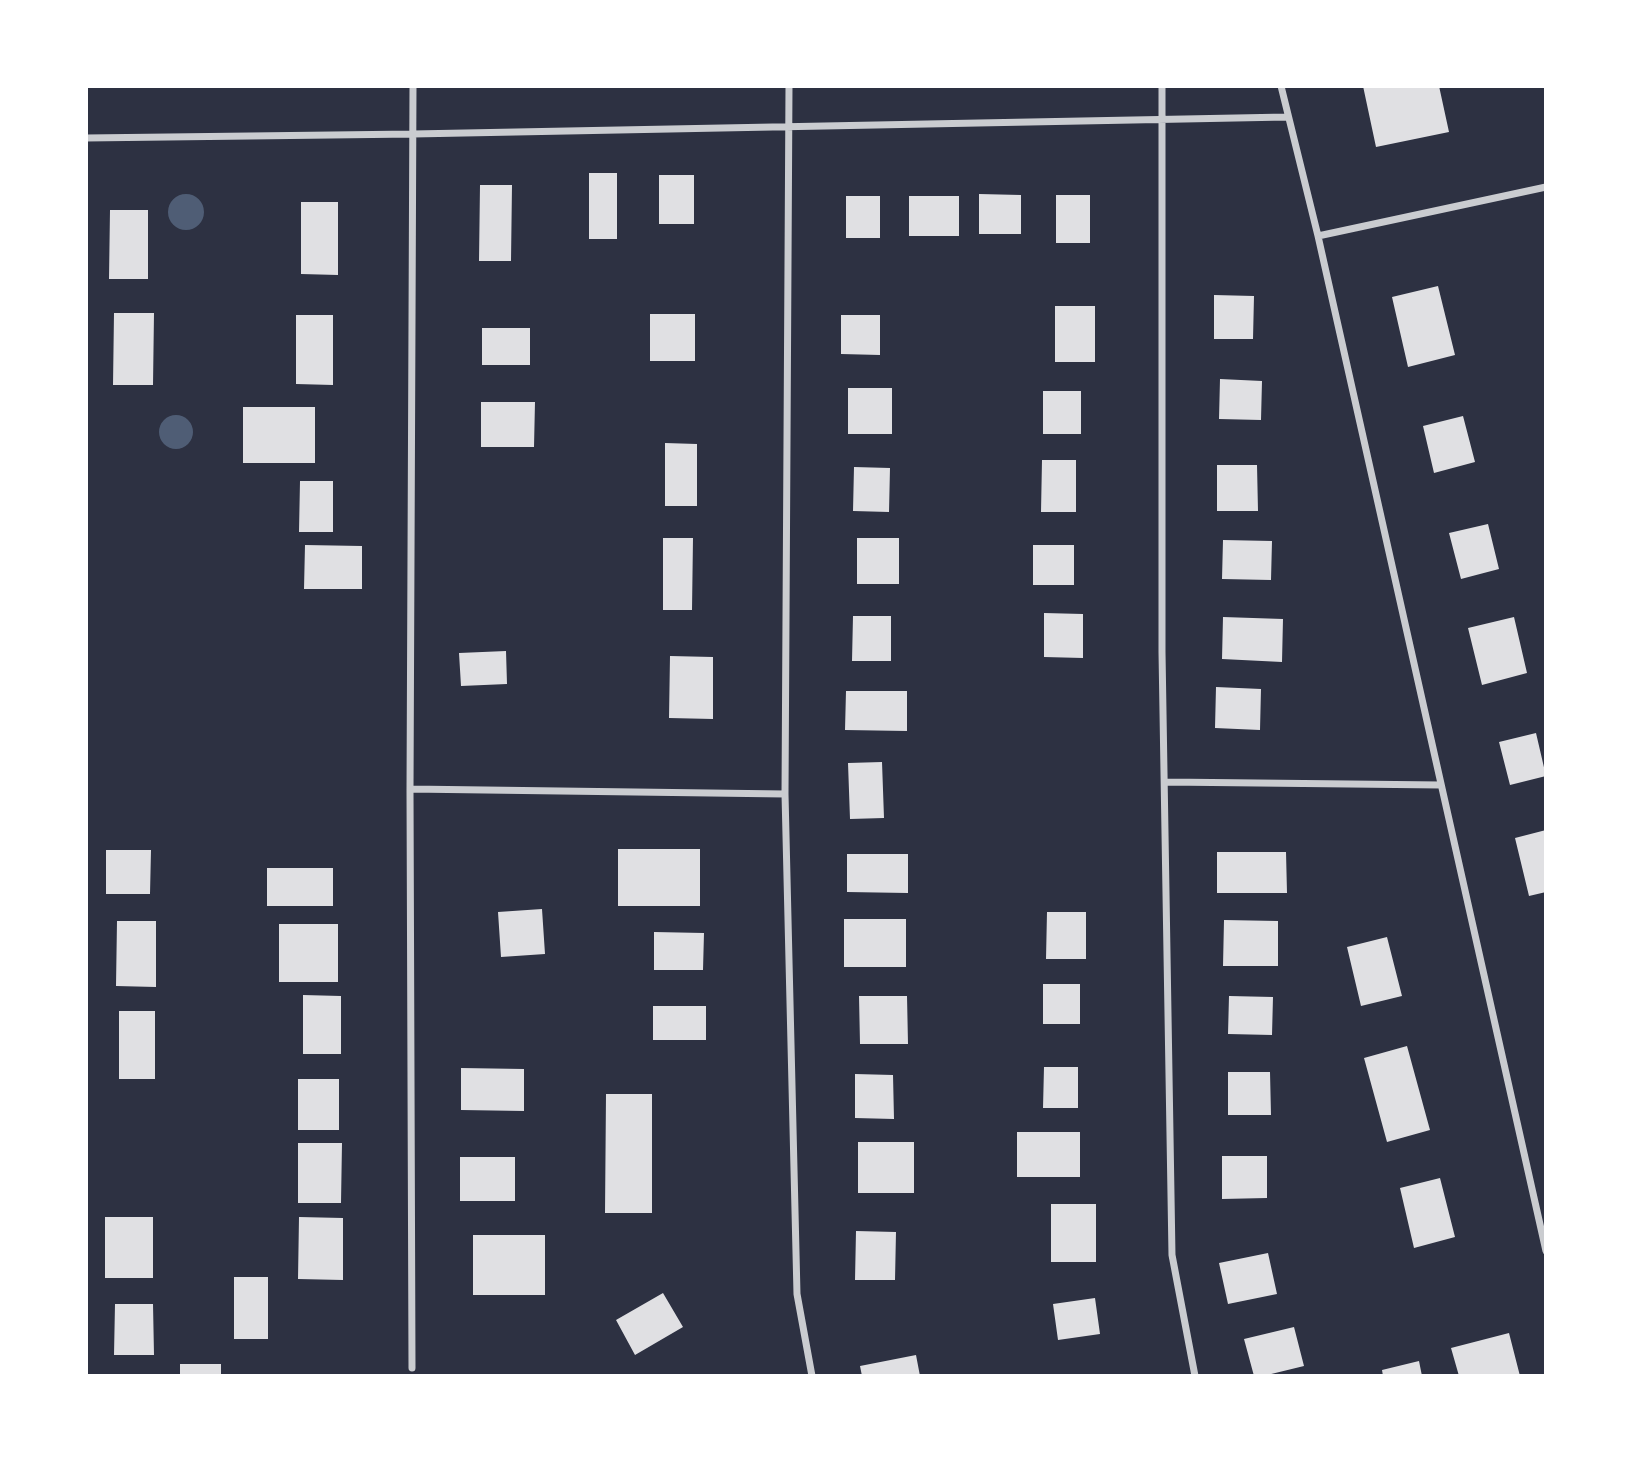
<!DOCTYPE html>
<html>
<head>
<meta charset="utf-8">
<style>
  body { margin:0 }
  #map { position:relative; width:1632px; height:1462px; overflow:hidden; background:#2d3142; font-family:"Fira Sans Condensed",sans-serif }
  canvas { display:block }
  .frame { position:absolute; inset:0; border:88px solid #fff; pointer-events:none }
</style>
</head>
<body>
<div id="map">
<canvas width="1632" height="1462"></canvas>
<div class="frame"></div>
</div>
<script>
const context = document.querySelector('canvas').getContext('2d');
context.lineJoin = 'round';
function fill(path, color) {
  context.fillStyle = color;
  context.fill(path, 'evenodd');
}
function stroke(path, color, width, dash) {
  context.strokeStyle = color;
  context.lineWidth = width;
  context.lineCap = dash ? 'butt' : 'round';
  context.setLineDash(dash || []);
  context.stroke(path);
}
fill(new Path2D(`
  M168 212a18 18 0 1 1 36 0a18 18 0 1 1-36 0Z
  M159 432a17 17 0 1 1 34 0a17 17 0 1 1-34 0Z`), '#4f5d75');
fill(new Path2D(`
  M1363 86H1439L1449 132 1376 147Z
  M589 173H617V239H589Z
  M659 175H694V224H659Z
  M480 185H512L511 261H479Z
  M979 194 1021 195V234H979Z
  M1056 195H1090V243H1056Z
  M846 196H880V238H846Z
  M909 196H959V236H909Z
  M301 202H338V275L301 274Z
  M110 210H148V279H109Z
  M1438 286 1455 355 1408 367 1392 297Z
  M1214 295 1254 296 1253 339H1214Z
  M1055 306H1095V362H1055Z
  M114 313H154L153 385H113Z
  M650 314H695V361H650Z
  M296 315H333V385L296 384Z
  M841 315H880V355L841 354Z
  M482 328H530V365H482Z
  M1220 379 1262 381 1261 420 1219 419Z
  M848 388H892V434H848Z
  M1043 391H1081V434H1043Z
  M481 402H535L534 447H481Z
  M243 407H315V463H243Z
  M1463 416 1475 462 1434 473 1423 426Z
  M665 443 697 444V506H665Z
  M1042 460H1076V512H1041Z
  M1217 465H1257L1258 511H1217Z
  M854 467 890 468 889 512 853 511Z
  M300 481H333V532H299Z
  M1488 524 1499 569 1461 579 1449 533Z
  M663 538H693L692 610H663Z
  M857 538H899V584H857Z
  M1223 540 1272 541 1271 580 1222 579Z
  M305 545 362 546V589H304Z
  M1033 545H1074V585H1033Z
  M1044 613 1083 614V658L1044 657Z
  M853 616H891V661H852Z
  M1223 617 1283 619 1282 662 1222 659Z
  M1514 617 1527 673 1482 685 1468 628Z
  M506 651 507 684 461 686 459 653Z
  M670 656 713 657V719L669 718Z
  M1216 687 1261 689 1260 730 1215 728Z
  M846 691H907V731L845 730Z
  M1536 733 1546 776 1510 785 1499 742Z
  M882 762 884 818 850 819 848 763Z
  M1546 830V892L1529 896 1515 838Z
  M618 849H700V906H618Z
  M106 850H151L150 894H106Z
  M1217 852H1286L1287 893H1217Z
  M847 854H908V893L847 892Z
  M267 868H333V906H267Z
  M542 909 545 954 501 957 498 912Z
  M1047 912H1086V959H1046Z
  M844 919H906V967H844Z
  M1224 920 1278 921V966H1223Z
  M117 921H156V987L116 986Z
  M279 924H338V982H279Z
  M654 932 704 933 703 970H654Z
  M1387 937 1402 996 1361 1006 1347 947Z
  M1043 984H1080V1024H1043Z
  M303 995 341 996V1054H303Z
  M859 996H907L908 1044H860Z
  M1229 996 1273 997 1272 1035 1228 1034Z
  M653 1006H706V1040H653Z
  M119 1011H155V1079H119Z
  M1407 1046 1430 1130 1387 1142 1364 1058Z
  M1044 1067H1078V1108H1043Z
  M461 1068 524 1069V1111L461 1110Z
  M1228 1072H1270L1271 1115H1228Z
  M855 1074 893 1075 894 1119 855 1118Z
  M298 1079H339V1130H298Z
  M606 1094H652V1213H605Z
  M1017 1132H1080V1177H1017Z
  M858 1142H914V1193H858Z
  M298 1143H342L341 1203H298Z
  M1222 1156H1267V1198L1222 1199Z
  M460 1157H515V1201H460Z
  M1440 1178 1455 1237 1414 1248 1400 1188Z
  M1051 1204H1096V1262H1051Z
  M105 1217H153V1278H105Z
  M299 1217 343 1218V1280L298 1279Z
  M856 1231 896 1232 895 1280H855Z
  M473 1235H545V1295H473Z
  M1268 1253 1277 1294 1228 1304 1219 1263Z
  M234 1277H268V1339H234Z
  M663 1293 683 1327 635 1355 616 1320Z
  M1095 1298 1100 1334 1058 1340 1053 1304Z
  M115 1304H153L154 1355H114Z
  M1294 1327 1304 1366 1263 1376H1254L1244 1339Z
  M1509 1333 1520 1376H1459L1451 1348Z
  M916 1355 920 1376H862L860 1366Z
  M1419 1361 1422 1376H1383L1382 1370Z
  M180 1364H221V1376H180Z`), '#e0e0e3');
stroke(new Path2D(`
  M789 86 785 794 797 1294 812 1376
  M1162 86V652L1172 1255 1195 1376
  M1281 86 1318 236 1546 1251
  M86 138 413 134 1287 117
  M1318 236 1546 187
  M1166 782 1441 785
  M410 789 785 794
  M412 1368 410 789 413 86`), '#caccd0', 7);
</script>
</body>
</html>
